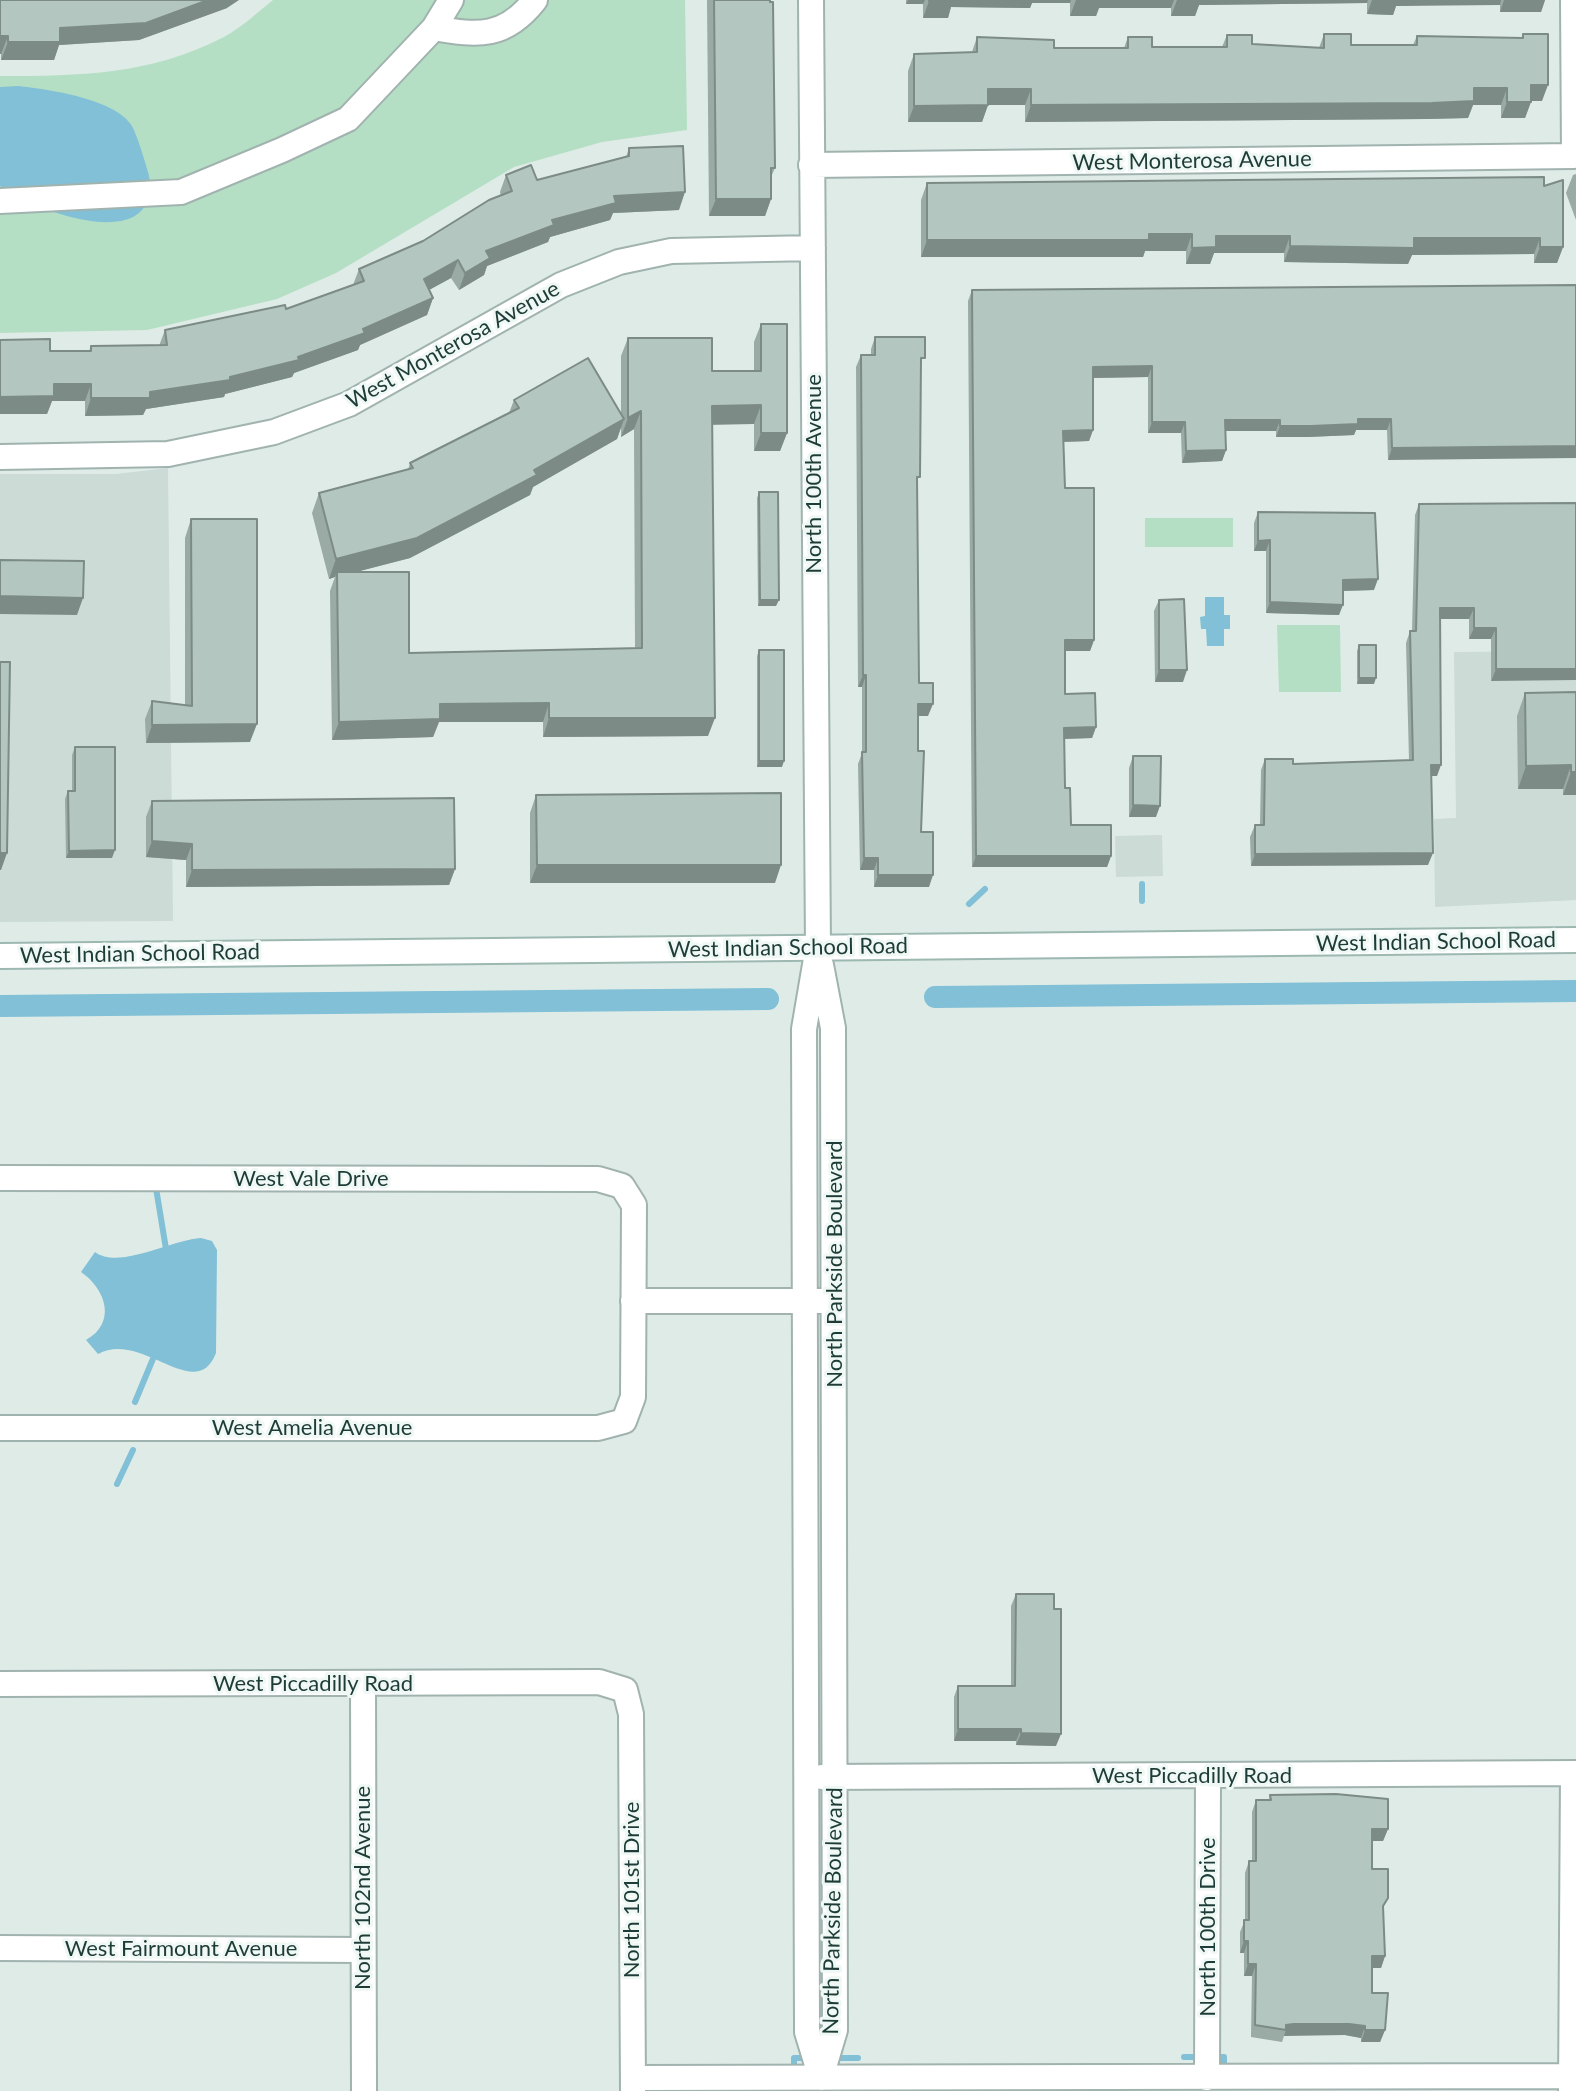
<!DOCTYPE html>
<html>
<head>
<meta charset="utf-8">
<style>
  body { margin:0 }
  canvas { display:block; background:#deebe7 }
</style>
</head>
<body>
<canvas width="1576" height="2091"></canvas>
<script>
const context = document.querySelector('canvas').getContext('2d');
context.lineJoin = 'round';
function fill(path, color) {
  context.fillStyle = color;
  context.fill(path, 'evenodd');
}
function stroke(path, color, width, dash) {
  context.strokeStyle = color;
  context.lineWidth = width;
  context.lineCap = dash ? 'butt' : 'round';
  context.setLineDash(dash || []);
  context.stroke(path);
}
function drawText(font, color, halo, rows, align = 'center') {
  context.font = font + ' Lato,sans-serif';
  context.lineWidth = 6;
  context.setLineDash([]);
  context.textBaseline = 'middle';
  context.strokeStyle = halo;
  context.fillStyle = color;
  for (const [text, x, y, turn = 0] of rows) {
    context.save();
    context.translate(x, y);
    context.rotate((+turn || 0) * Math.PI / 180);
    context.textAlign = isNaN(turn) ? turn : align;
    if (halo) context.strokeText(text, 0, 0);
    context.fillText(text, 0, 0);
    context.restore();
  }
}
fill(new Path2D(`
  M168 468 173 921 0 922V474H116Z
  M1576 651V900L1435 907 1434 819 1456 818 1454 652Z
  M1162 835 1163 876 1116 877 1115 836Z`), '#ccdbd6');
fill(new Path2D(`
  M273 0H685L687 130 602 142 514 167 336 273 277 299 147 330 0 333V76C80 76 150 75 224 37 241 28 258 12 273 0Z
  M1145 518H1233V547H1145Z
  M1277 625H1340L1341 692H1279Z`), '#b5dfc4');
fill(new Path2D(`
  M18 86C47 89 116 99 132 126 137 135 145 161 148 172 152 187 152 201 140 212 111 239 27 206 0 186V87Z
  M1205 597H1224V615H1230V629H1224V646H1207L1206 629H1201L1200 617 1205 616Z
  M201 1238 212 1241 217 1250 216 1353C196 1405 142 1330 98 1354L86 1340C117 1323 106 1289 81 1272L95 1252C119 1270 170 1240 201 1238Z`), '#81c0d6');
stroke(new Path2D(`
  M1142 884V901
  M969 904 985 889
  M155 1182 166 1249
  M135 1402 155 1354
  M117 1484 133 1450
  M1184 2057H1201
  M1212 2057H1224V2070
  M833 2058H858
  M794 2071V2058H810`), '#81c0d6', 6);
stroke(new Path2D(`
  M935 997 1576 991
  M0 1006 768 999`), '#81c0d6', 22);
const street = new Path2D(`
  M811 0 818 947 804 1029 807 2032 821 2078
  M434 28C479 36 505 38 535 0
  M811 165 1574 156 1573 0
  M0 201 181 192 282 150 348 119 434 28 451 0
  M0 457 168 454 274 432 349 404 561 285 619 262 671 251 813 248
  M821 965 833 1028 835 2030 821 2077
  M0 1178 598 1179 622 1186 634 1205 633 1397 624 1421 598 1428H0
  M633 1301H823
  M0 1684 599 1682 625 1690 631 1714 633 2091
  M363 1684 364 2091
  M822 1777 1576 1773
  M0 1948 363 1950
  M633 2078 1571 2076
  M1207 2078 1208 1776
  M1571 2091 1573 1773`);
const secondary = new Path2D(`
  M0 956 1576 940`);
stroke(street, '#a1b3af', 28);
stroke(secondary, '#9cb8b1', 28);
stroke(street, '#fff', 24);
stroke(secondary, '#fff', 24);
fill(new Path2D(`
  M0 0 227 8 139 40 59 45 54 60H1V54H0Z
  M707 0H770L775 168 771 177V199L765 216H709Z
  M906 0H1545L1541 12H1500V5H1421L1396 6 1393 15 1367 14V3L1199 5 1195 16H1171V8H1099L1096 16H1070V3H1032L1030 8 951 7 948 18H923V4H906Z
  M1324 34 1351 45H1413L1417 36 1522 38 1523 34 1542 101H1531L1525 118H1501V105H1473L1468 118 1426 119 1025 122V105H988L982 122H908V71L914 54 972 52 977 37 1054 48H1124L1128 37 1152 47H1222L1227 35 1252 44 1319 48Z
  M629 148 679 210 613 213 610 220 550 237 548 242 487 266 484 275 459 290 451 278 429 290 433 298 427 315 360 345 358 350 294 373 292 377 225 394 224 397 146 409 143 415 85 416V401H52L47 414 50 351H89L91 346H159L165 330 286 309 353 285 359 269 423 241 501 196 500 192 506 175 537 180 626 157Z
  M1576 174V220L1566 193 1573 175Z
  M927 183 1544 186 1563 247 1557 263H1534V254L1412 255 1408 264 1284 262V253H1214L1210 264H1186V251H1145L1143 257H921V200Z
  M1576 285 1388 460 1387 430H1356L1354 435 1307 437H1276V431H1226V450L1222 461 1182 463 1181 433H1148V377L1093 378V430L1089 441 1063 442 1065 488 1094 640 1090 651H1065V694L1096 727 1092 738 1064 739 1065 788 1071 825 1111 856 1107 867H972L968 301 972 290Z
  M761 324 787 433 780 451H754V424H712L708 736 543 737V722H439L433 737 332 740 330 591 335 577 329 579 312 513 319 493 408 470 410 463 509 413 514 400 621 415V356L628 338 712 371H754V342ZM621 427V437L634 429 635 648 409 653 355 572 410 558 530 495 533 487 617 439Z
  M875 337 921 369 917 485 919 683 928 716H918V751L921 832 929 887H874V870H860L858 764 862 753V687H858L856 367 861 355H871V349Z
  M759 492 776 606H758L757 498Z
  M1576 503 1491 681V639H1469V619H1440L1437 776H1431L1428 865 1251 866 1250 837 1255 825H1260L1261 770 1265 759 1293 764 1409 760 1406 643 1410 631H1412L1415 515 1419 504Z
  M1258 512 1374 590 1343 591 1339 615 1266 613V551H1254V523Z
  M191 519 250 742 146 743 145 719 152 701 185 705V538Z
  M1159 600 1183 682H1155L1154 611Z
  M1359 645 1374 684H1357V651Z
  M759 650 782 767H757V656Z
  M1576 692V795H1563V789H1518L1517 716 1525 693Z
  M75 747 112 858H66L65 799 68 791H72V755Z
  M1133 756 1156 817H1129V768Z
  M536 795 775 883H530V813Z
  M152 801 455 869 449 885 186 887V860L146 857V817Z
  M1016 1594 1056 1746 1016 1745V1741H954V1697L958 1686H1011V1606Z
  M1270 1795 1388 1829 1383 1841H1372V1869L1383 1911 1385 1956 1381 1968H1372V1993L1385 2030 1380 2042H1361V2038L1345 2035H1290L1284 2036 1282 2042 1251 2037 1252 1976H1244V1953H1240V1932L1245 1920V1873L1249 1861H1252V1812L1256 1800H1269Z`), '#9aaaa5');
fill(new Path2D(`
  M208 0H239L227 8 139 40 59 45 54 60H1L8 42 60 28Z
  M908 0H925L923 4H906Z
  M950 0H1071L1070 3H1032L1030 8 951 7 948 18H923L929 1Z
  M1076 0H1174L1171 8H1099L1096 16H1070Z
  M1177 0H1368L1367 3 1199 5 1195 16H1171Z
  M1372 0H1501L1500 5 1396 6 1393 15 1367 14Z
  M1504 0H1545L1541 12H1500Z
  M0 36H8L1 54H0Z
  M1531 85H1548L1542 101H1525Z
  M1474 88H1507L1501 105H1473L1468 118 1426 119 1025 122 1031 105Z
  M988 89H1031L1025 105H982Z
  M1507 102H1531L1525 118H1501Z
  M988 105 982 122H908L914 106Z
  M685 192 679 210 613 213 610 220 550 237 548 242 487 266 484 275 459 290 465 273 486 251 552 220 614 196Z
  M716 199H771L765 216H709Z
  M1149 234H1192L1186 251H1145L1143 257H921L927 240Z
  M1216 236H1290L1284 253H1214L1210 264H1186L1192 248Z
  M1414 238H1540L1534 254 1412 255 1408 264 1284 262 1290 246Z
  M1540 247H1563L1557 263H1534Z
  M458 260 451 278 418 296 424 279Z
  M433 298 427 315 360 345 358 350 294 373 292 377 225 394 224 397 146 409 143 415 85 416 91 398 150 392 230 377 298 357Z
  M1152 366 1148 377 1089 378 1093 367Z
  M54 384H91L85 401H52L47 414H0V397Z
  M761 405 754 424 705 425 712 406Z
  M641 411 634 429 621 437 628 418Z
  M624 419 617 439 533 487 530 495 410 558 337 577V572L335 577 329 579 336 559 534 470Z
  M1358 419H1391L1387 430H1356L1354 435 1307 437H1276L1280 426Z
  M1225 420H1280L1276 431H1221Z
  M1152 422H1185L1181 433H1148Z
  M1093 430 1089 441 1059 442 1063 431Z
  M761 433H787L780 451H754Z
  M1576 446V458L1388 460 1392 448Z
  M1226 450 1222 461 1182 463 1186 451Z
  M1270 540 1266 551H1254L1258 541Z
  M1378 579 1374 590 1339 591 1343 580Z
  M0 596 83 598 77 615 0 614Z
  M760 600H779L776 606H758Z
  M1270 602 1343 605 1339 615 1266 613Z
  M1440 608H1474L1469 619H1436Z
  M1474 628H1496L1491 639H1469Z
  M1065 640H1094L1090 651H1061Z
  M1496 669H1576V680L1491 681Z
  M1159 670H1187L1183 682H1155Z
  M863 675H866L862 687H858Z
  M1359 678H1376L1374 684H1357Z
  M549 703 543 722H439L433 737 332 740 339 722 440 704Z
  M918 704H933L928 716H914Z
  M549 718H715L708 736 543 737Z
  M257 724 250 742 146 743 152 725Z
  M1096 727 1092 738 1060 739 1064 728Z
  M759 761H784L782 767H757Z
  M1431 765H1441L1437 776H1427Z
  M1571 765 1563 789H1518L1526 766Z
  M1571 772H1576V795H1563Z
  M1133 805 1160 806 1156 817H1129Z
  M152 841 192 844 186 860 146 857Z
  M115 850 112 858H66L69 851Z
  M0 853H7L1 870H0Z
  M1433 853 1428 865 1251 866 1255 854Z
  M976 856H1111L1107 867H972Z
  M864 858H878L874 870H860Z
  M537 865H781L775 883H530Z
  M455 869 449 885 186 887 192 870Z
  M878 875H933L929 887H874Z
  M958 1729H1021L1016 1741H954Z
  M1021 1733 1061 1734 1056 1746 1016 1745Z
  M1372 1829H1388L1383 1841H1368Z
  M1244 1941H1248L1244 1953H1240Z
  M1372 1956H1385L1381 1968H1368Z
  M1248 1964H1256L1252 1976H1244Z
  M1294 2024H1349L1365 2026 1361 2038 1345 2035 1284 2036 1286 2030V2025Z
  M1365 2030H1385L1380 2042H1361Z`), '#7d8b86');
const building = new Path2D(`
  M0 0H208L146 23 60 28V42H8V36H0Z
  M714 0H770V2H773L775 168H771V199H716Z
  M929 0H954V1H929Z
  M1324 34H1351V45H1417V36L1523 38V34H1548V85H1531V102H1507V88H1474V101L1432 103 1031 105V89H988V105L914 106V54L977 52V37L1054 40V48H1128V37H1152V47H1227V35H1252V44L1324 48Z
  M683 146 685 192 614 196 616 203 552 220 554 225 486 251 490 258 465 273 458 260 424 279 433 298 363 329 365 333 298 357 299 360 230 377V380L150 392V398H91V384H54V396L0 397V340L50 339V351H91V346L167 345 165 330 285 305 286 309 364 281 359 269 423 241 489 200 512 191 506 175 531 165 537 180 629 156V148Z
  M1544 177V186L1563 180V247H1540V238H1414V248L1290 246V236H1216V247L1192 248V234H1149V240H927V183Z
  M1576 285V446L1392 448 1391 419H1358V424L1311 426H1280V420H1225L1226 450 1186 451 1185 422H1152V366L1093 367V430L1063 431 1065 488H1094V640H1065V694L1095 693 1096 727 1064 728 1065 788H1070L1071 825H1111V856H976L972 290Z
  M761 324H787V433H761V405L712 406 715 718H549V703L440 704V719L339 722 337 572H409V653L642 648 641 411 628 418V338H712V371H761Z
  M875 337H925V358H921L920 477H917L919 683H933V704H918V751H924L921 832H933V875H878V858H864L862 752H866V675H863L861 355H875Z
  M588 358 624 419 534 470 537 475 417 538 336 559 319 493 413 468 410 463 519 408 514 400Z
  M759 492H778L779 600H760Z
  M1576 503V669H1496V628H1474V608H1440L1441 765H1431L1433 853 1255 854V825H1264L1265 759H1293V764L1413 760 1410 631H1416L1419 504Z
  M1258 512 1375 513 1378 579 1343 580V605L1270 602V540L1258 541Z
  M191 519H257V724L152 725V701L192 706Z
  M0 560 84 561 83 598 0 596Z
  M1184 599 1187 670H1159V600Z
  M1359 645H1376V678H1359Z
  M759 650H784V761H759Z
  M0 662H10L7 853H0Z
  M1576 692V772H1571V765L1526 766 1525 693Z
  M75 747H115V850L69 851 68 791H75Z
  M1133 756H1161L1160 806 1133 805Z
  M781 793V865H537L536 795Z
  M454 798 455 869 192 870V844L152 841V801Z
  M1016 1594H1054V1609H1061V1734L1021 1733V1729H958V1686H1015Z
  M1336 1794 1388 1799V1829H1372V1869H1388V1898L1383 1906 1385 1956H1372V1993H1388L1385 2030H1365V2026L1349 2024H1294L1286 2025V2030L1255 2025 1256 1964H1248V1941H1244V1920H1249V1861H1256V1800H1271L1270 1795Z`);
fill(building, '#b3c6c0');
stroke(building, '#7d8b86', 2);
drawText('22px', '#1e3c37', '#eff8f4', [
  ["West Monterosa Avenue",1192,161,-1],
  ["West Monterosa Avenue",453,345,-29],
  ["North 100th Avenue",814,474,-90],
  ["West Indian School Road",1436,942,-1],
  ["West Indian School Road",788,948,-1],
  ["West Indian School Road",140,954,-1],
  ["West Vale Drive",311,1179],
  ["North Parkside Boulevard",835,1264,-90],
  ["West Amelia Avenue",312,1428],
  ["West Piccadilly Road",313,1684],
  ["West Piccadilly Road",1192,1776],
  ["North 102nd Avenue",363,1888,-90],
  ["North 101st Drive",632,1890,-90],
  ["North Parkside Boulevard",833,1911,-89],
  ["North 100th Drive",1208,1927,-90],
  ["West Fairmount Avenue",181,1949]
]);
</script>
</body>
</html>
